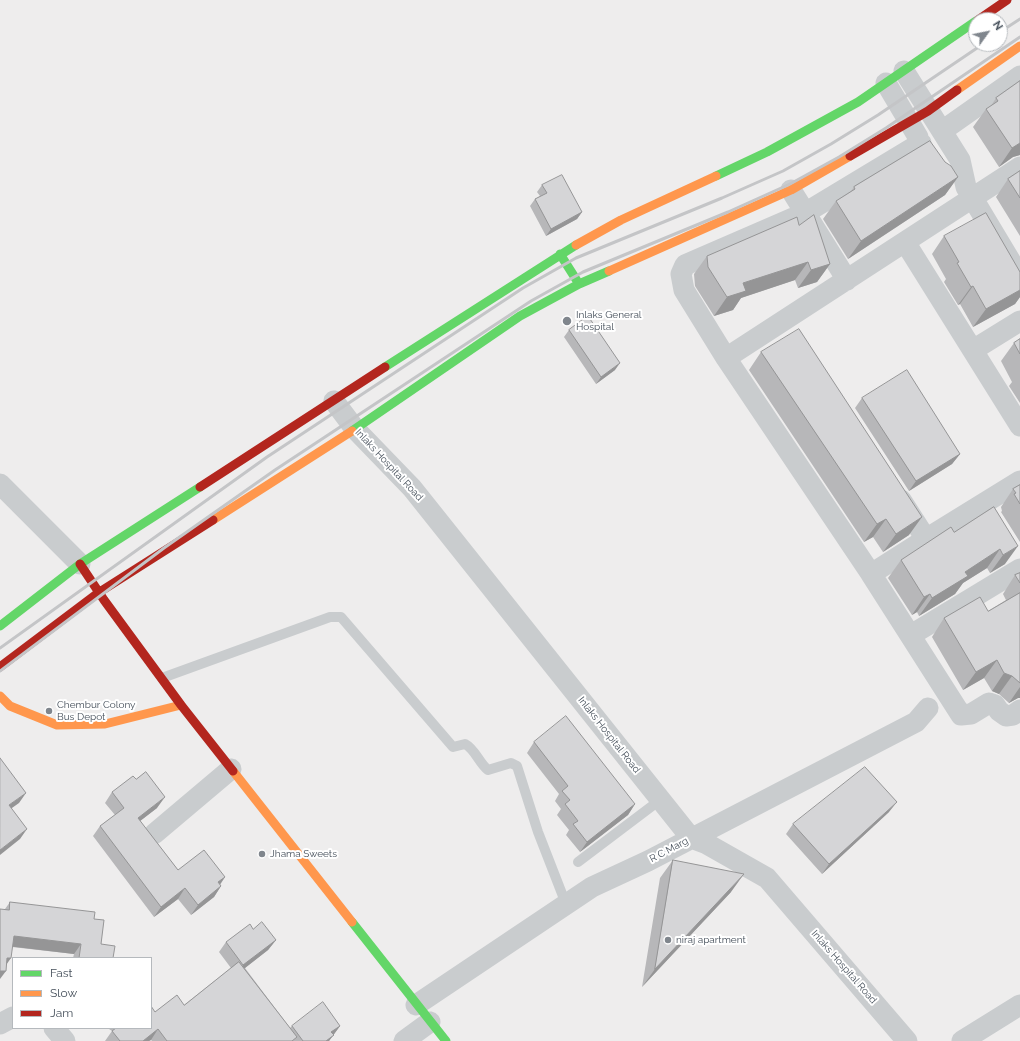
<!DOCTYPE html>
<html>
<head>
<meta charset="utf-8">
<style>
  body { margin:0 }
  #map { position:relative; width:1020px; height:1041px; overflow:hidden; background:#eeeded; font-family:Raleway,sans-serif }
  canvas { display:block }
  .legend { position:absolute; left:12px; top:957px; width:140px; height:72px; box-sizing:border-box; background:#fff; border:1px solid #b5b9bd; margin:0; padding:5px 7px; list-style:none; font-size:12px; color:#454f5a }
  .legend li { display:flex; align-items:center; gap:8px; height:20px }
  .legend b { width:20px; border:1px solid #b5b9bd }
  .north { position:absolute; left:968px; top:12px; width:40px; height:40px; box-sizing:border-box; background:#fff; border:1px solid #b5b9bd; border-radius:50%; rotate:57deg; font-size:11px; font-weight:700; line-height:16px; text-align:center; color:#454f5a }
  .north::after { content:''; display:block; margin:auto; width:14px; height:18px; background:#80868d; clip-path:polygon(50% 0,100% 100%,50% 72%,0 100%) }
</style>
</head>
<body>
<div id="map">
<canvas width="1020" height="1041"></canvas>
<ul class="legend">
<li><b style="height:5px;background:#63d668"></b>Fast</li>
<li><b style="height:5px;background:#ff974d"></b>Slow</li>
<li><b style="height:5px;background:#b3261e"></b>Jam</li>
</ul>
<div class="north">N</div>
</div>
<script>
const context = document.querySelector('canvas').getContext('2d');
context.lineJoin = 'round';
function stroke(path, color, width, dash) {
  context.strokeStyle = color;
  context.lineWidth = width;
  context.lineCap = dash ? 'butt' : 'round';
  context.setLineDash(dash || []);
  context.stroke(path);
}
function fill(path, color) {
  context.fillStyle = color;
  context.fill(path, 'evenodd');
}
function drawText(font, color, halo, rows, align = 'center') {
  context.font = font + ' Raleway,sans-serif';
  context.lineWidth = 4;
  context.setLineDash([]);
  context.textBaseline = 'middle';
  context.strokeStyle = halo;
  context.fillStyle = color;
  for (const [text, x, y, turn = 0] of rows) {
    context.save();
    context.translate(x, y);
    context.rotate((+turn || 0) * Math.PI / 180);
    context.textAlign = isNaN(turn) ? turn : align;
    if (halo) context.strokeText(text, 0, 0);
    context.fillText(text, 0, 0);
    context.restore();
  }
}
stroke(new Path2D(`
  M162 678 330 617H341L453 747 465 744C475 749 479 763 488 770L511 763 517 766 538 832 566 904
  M578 862 660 800`), '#c9ccce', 10);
stroke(new Path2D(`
  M904 71 960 160 966 187 1020 277
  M886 83 918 137
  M942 131 1020 76
  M921 143 805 213 685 265 681 274 684 290 726 358 871 574 961 715 971 714 989 703 995 705 999 711 1006 716 1013 715 1020 710
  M791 190 847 280
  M905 242 1020 426
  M973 350 1020 321
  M726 358 1020 167
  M334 401 355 429 412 488 691 838 707 844 767 878 907 1041
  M0 484 80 564
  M926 539 1020 481
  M871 574 926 539 901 500
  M911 635 1020 569
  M154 834 231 769
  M416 1005 592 887 648 861 916 722 928 708
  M0 1024 13 1017
  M54 1028 65 1041
  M404 1041 430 1022
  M962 1041 1020 1005`), '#c9ccce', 21);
stroke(new Path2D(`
  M716 176 767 152 858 102 976 21
  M560 254 579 284
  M385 367 576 245
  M352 431 520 316 579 284 609 271
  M0 626 80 564 200 487
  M352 922 446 1041`), '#63d668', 9);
stroke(new Path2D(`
  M957 90 1020 46
  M576 245 621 220 716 176
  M609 271 791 190 850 156
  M213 520 352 431
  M0 696 10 706 57 725 105 724 181 705
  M233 771 352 922`), '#ff974d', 9);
stroke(new Path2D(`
  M978 20 1007 0
  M850 156 928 111 957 90
  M200 487 385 367
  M80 564 104 600 181 705 233 771
  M0 667 98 593 213 520`), '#b3261e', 9);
stroke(new Path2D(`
  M1000 32 1020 19
  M0 648 267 457 523 288 576 258 722 198 783 171 831 144 878 115 983 44
  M0 671 164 548 275 470 531 301 583 272 728 212 790 184 839 157 886 128 1020 37`), '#c4c5c7', 3);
fill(new Path2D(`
  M1020 81V155L1013 157 999 167 973 127 986 109 991 106 996 98Z
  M945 162 958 177 945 195 848 259 823 219 836 201 851 191 854 187Z
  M1020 171V236L996 197 1008 179Z
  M542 185 582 212 577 219 546 236 530 206 535 199 540 196 537 192Z
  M799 225 830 264 817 282 798 288 795 280 741 298 733 310 714 316 695 286 694 274 707 256Z
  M944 236 1020 272V297L1015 304 973 327 960 304 958 305 944 282 946 279 932 254Z
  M569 330 615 370 596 384 564 337Z
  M1020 339V403L1009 386 1012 382 1001 361 1014 343Z
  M761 352 909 535 883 552 873 537 864 542 749 370Z
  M862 398 960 454 952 464 909 491 855 408Z
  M1020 485V542L1001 512 1002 511 1001 507 1013 489Z
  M994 507 1005 564 990 573 987 568 963 583 955 594 919 616 917 612 912 615 888 578 901 560 954 532Z
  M1020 573V698H1018L1009 703 999 694 992 691 984 678 963 690 932 637 944 618 988 611 1006 600 1003 594 1015 575Z
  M534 742 635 804 628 815 580 852 566 835 569 830 557 815 561 809 555 801 559 794 527 753Z
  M112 792 157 808 140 821 178 870 225 877 220 885 221 886 214 897 191 915 178 899 154 917 93 836 100 826 115 815 105 803Z
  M889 812 822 874 786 834 793 824Z
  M673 860 731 892 642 987 660 878Z
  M10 902 94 919 101 944 113 958H73L74 954 12 947 6 965 5 909Z
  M276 940 268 950 245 968 290 1028 292 1026H340L329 1041H152L151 1040 149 1041H105L112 1031 109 1029 110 1028H151L155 1012 184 1005 231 968 219 952 226 942Z`), '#b7b7b9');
fill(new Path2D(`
  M1020 143V155L1013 157 999 167 1012 148Z
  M958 177 945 195 848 259 861 241Z
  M582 212 577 219 546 236 551 229Z
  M808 262 795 280 741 298 733 310 714 316 727 297 743 283Z
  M830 264 817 282 798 288 811 270Z
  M973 286 960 304 958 305 971 287Z
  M1020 290V297L1015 304 973 327 986 309Z
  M620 363 615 370 596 384 601 377Z
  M960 454 952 464 909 491 916 481Z
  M922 517 909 535 883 552 896 534Z
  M886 519 873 537 864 542 877 524Z
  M1018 546 1005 564 990 573 1003 555Z
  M1000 549 987 568 963 583 955 594 919 616 932 598 965 572Z
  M930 594 917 612 912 615 924 597Z
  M997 660 984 678 963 690 976 672Z
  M1004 673 1012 676 999 694 992 691Z
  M1020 687V698H1018L1009 703Z
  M26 793 19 803 2 815 9 805Z
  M165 797 157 808 131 828 138 818Z
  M897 802 889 812 822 874 829 864Z
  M635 804 628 815 580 852 587 842Z
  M27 829 20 839 0 855V850Z
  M744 874 731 892 642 987 655 969Z
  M225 877 218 887V882Z
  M221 886 214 897 191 915 198 905Z
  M185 888 178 899 154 917 161 907Z
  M14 936 81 944 74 954 7 946Z
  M276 940 268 950 236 975 243 965Z
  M7 958H11L4 968Z
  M0 971H6L0 979Z
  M340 1026 329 1041H326L331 1032Z
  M158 1029 151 1040 149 1041H143Z`), '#959596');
const building = new Path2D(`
  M1020 81V143L1012 148 986 109 998 101 996 98Z
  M930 141 945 162 951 166 958 177 861 241 836 201 855 189 854 187Z
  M1020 171V198L1008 179Z
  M562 175 582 212 551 229 535 199 547 193 542 185Z
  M986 213 1020 272V290L986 309 973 286 971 287 957 263 959 262 944 236Z
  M814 215 830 264 811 270 808 262 743 283 746 291 727 297 708 267 707 256 797 217 799 225Z
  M588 316 620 363 601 377 569 330Z
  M799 329 922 517 896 534 886 519 877 524 761 352Z
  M1020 339V354L1014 343Z
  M907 370 960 454 916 481 862 398Z
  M1020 485V504L1014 494 1016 493 1013 489Z
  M994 507 1018 546 1003 555 1000 549 965 572 968 576 932 598 930 594 924 597 901 560 951 527 954 532Z
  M1020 573V583L1015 575Z
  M1020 593V683L1012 676 1004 673 997 660 976 672 944 618 980 597 988 611Z
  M566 716 635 804 587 842 573 824 578 821 565 804 570 800 562 791 568 786 534 742Z
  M0 758 26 793 9 805 27 829 0 850Z
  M865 767 897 802 829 864 793 824Z
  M146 772 165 797 138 818 178 870 204 850 225 877 218 882 221 886 198 905 185 888 161 907 100 826 124 808 112 792 133 776 136 779Z
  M673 860 744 874 655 969Z
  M10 902 95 912 94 919 104 920 101 944 115 946 113 958H79L81 944 14 936 11 958H7L6 971H0V909L9 910Z
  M262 922 276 940 243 965 226 942 250 924 253 929Z
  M239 962 297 1037 292 1041H167L158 1029 143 1041H120L112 1031 116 1028H151V1006L155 1012 177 995 184 1005Z
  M323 1002 340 1026 331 1032 334 1035 326 1041H303L292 1026Z`);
fill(building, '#d5d5d7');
stroke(building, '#959596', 1);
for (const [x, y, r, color] of [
  [567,321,5,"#80868d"],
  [49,711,4,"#80868d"],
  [262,854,4,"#80868d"],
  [668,940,4,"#80868d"]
]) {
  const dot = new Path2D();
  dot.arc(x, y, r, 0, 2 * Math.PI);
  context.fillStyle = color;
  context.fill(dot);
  stroke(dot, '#fff', 1.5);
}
drawText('10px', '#454f5a', '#fff', [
  ["Inlaks General",576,315],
  ["Hospital",576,327],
  ["Chembur Colony",57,705],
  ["Bus Depot",57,717],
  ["Jhama Sweets",270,854],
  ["niraj apartment",676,940]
], 'left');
drawText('10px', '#454f5a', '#fff', [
  ["Inlaks Hospital Road",389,465,47],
  ["Inlaks Hospital Road",609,735,52],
  ["R C Marg",669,850,-28],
  ["Inlaks Hospital Road",844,967,49]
]);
</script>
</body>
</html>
